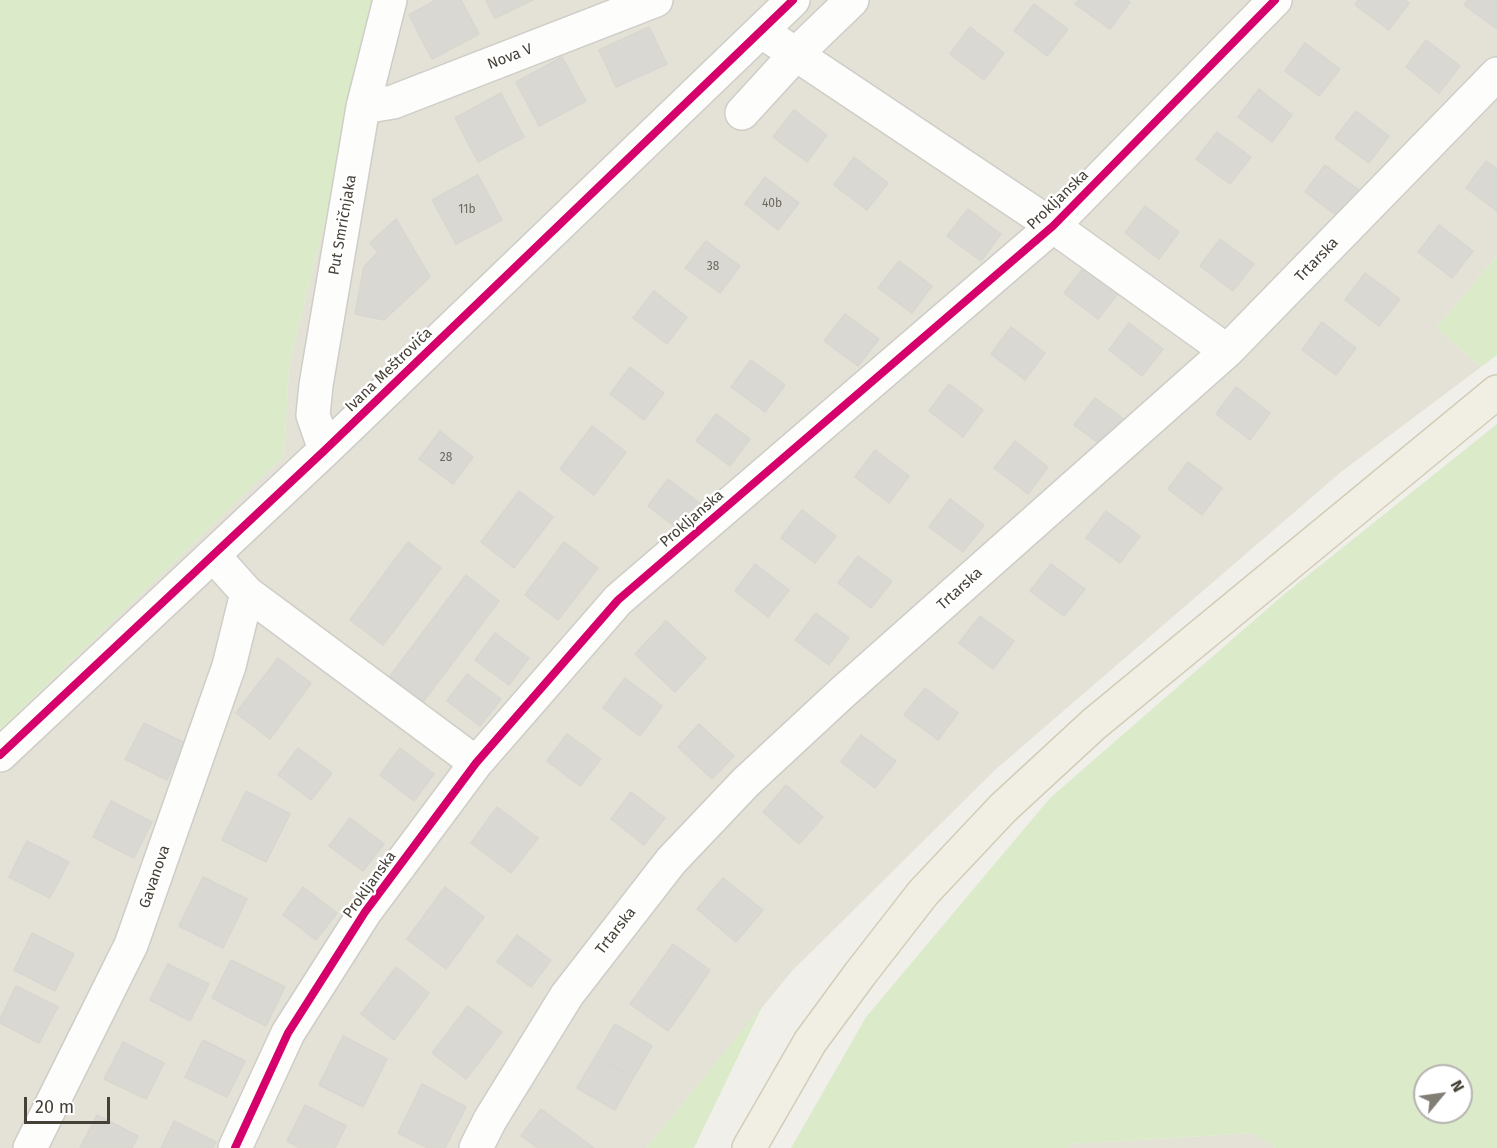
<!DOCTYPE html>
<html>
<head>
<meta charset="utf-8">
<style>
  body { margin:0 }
  #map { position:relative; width:1497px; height:1148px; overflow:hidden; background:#f0efea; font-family:"Fira Sans",sans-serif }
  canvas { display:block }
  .north { position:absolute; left:1413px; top:1064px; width:60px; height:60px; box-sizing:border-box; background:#fff; border:2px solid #b5b3af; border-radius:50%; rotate:61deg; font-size:16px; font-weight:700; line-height:24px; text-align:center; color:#464136 }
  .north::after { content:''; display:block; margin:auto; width:21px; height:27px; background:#827e75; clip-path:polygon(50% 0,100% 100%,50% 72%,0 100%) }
  .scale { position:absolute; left:24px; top:1097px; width:86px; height:27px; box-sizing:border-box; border:3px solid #464136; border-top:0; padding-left:8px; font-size:18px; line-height:21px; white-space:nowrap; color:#464136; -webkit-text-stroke:4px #fff; paint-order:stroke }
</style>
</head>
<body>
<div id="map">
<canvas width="1497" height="1148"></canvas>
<div class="north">N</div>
<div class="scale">20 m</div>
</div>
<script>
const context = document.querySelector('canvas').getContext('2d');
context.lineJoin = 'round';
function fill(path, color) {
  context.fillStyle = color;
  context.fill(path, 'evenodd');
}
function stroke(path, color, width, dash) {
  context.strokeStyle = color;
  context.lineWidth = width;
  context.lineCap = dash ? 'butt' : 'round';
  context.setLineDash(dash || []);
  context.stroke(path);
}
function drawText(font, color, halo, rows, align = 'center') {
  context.font = font + ' "Fira Sans",sans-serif';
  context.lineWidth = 5;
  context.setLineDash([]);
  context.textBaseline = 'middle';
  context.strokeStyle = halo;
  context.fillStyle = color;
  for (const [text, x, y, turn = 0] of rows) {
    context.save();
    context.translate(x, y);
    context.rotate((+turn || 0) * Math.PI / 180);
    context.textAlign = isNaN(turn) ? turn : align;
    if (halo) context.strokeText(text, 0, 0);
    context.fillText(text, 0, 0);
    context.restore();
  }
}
fill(new Path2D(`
  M380 0H1497V256L1436 328 1481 367 1341 472 996 769 792 971 646 1148H0V730L284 456 289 366Z
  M1254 1133 1275 1148H1069L1071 1144Z`), '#e4e1d7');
fill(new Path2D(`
  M0 0H380L289 366 284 456 0 730Z
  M1497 256V355L1481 367 1436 328Z
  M1497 424V1148H1275L1253 1133 1072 1144 1069 1148H791L866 1017 1050 798 1282 596ZM1425 1076H1461V1112H1425Z
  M763 1005 694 1148H646Z`), '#dbebca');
const building = new Path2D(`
  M436 0H461L479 34 432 59 409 15Z
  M486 0H533L495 18Z
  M1079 0H1127L1130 2 1110 29 1075 4Z
  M1358 0H1405L1409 3 1389 30 1355 5Z
  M1468 0H1497V29L1464 5Z
  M1034 4 1068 29 1047 56 1014 31Z
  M649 27 667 64 616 87 599 50Z
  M970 27 1004 53 984 80 950 54Z
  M1426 40 1460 66 1439 93 1406 67Z
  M1305 43 1340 69 1319 96 1285 71Z
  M562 57 586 101 539 126 516 82Z
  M1259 89 1292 115 1272 142 1238 117Z
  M501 93 524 137 478 162 455 118Z
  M794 110 827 135 807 162 773 137Z
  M1356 111 1389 136 1369 163 1335 138Z
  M1217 132 1251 157 1230 184 1196 159Z
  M854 157 888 183 867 210 834 185Z
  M1486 161 1497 169V211L1466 188Z
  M1325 165 1359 190 1339 217 1305 192Z
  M478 175 502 220 456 244 432 200Z
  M765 177 799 203 778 230 745 204Z
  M1145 206 1179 232 1159 259 1125 233Z
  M968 209 1001 234 981 261 947 236Z
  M396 219 430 277 384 320 355 314 364 267 378 252 370 243Z
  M1439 225 1473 251 1452 278 1418 252Z
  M1220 239 1254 264 1233 291 1200 266Z
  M706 241 740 266 720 293 685 268Z
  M899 261 932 286 912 313 878 288Z
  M1085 266 1119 292 1098 319 1064 293Z
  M1365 273 1400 299 1379 326 1345 300Z
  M654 291 687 317 667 344 633 318Z
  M845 314 879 339 858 366 824 341Z
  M1322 322 1356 348 1336 375 1302 350Z
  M1129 323 1163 349 1142 376 1109 350Z
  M1011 327 1045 353 1025 380 991 354Z
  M751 360 785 385 765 412 731 387Z
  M630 367 664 393 644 420 610 394Z
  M949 384 983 410 963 437 929 411Z
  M1236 387 1270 413 1250 440 1216 414Z
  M1095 398 1129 423 1108 450 1074 425Z
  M716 414 750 439 730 466 696 441Z
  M592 426 626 452 594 495 560 469Z
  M440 431 473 457 453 484 419 459Z
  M1015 441 1048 467 1028 494 994 468Z
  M875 450 909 476 889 503 855 477Z
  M1188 462 1222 488 1202 515 1168 489Z
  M668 479 702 505 682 532 648 506Z
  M519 491 553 517 514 568 481 542Z
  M950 499 984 525 963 552 929 527Z
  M802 510 836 536 815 563 781 538Z
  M1106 511 1140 536 1120 563 1086 538Z
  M408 542 441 568 383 645 350 620Z
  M564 542 598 568 558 620 525 595Z
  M858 556 892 581 871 608 838 583Z
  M755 564 789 590 768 617 735 591Z
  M1051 564 1085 589 1064 616 1030 591Z
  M466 575 499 601 423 702 390 676Z
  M816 613 849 638 829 665 795 640Z
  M980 616 1014 641 993 669 959 643Z
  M666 621 706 658 675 692 635 654Z
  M495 633 529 658 509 685 475 660Z
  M278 658 311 683 270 739 236 713Z
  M467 674 501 699 480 726 447 701Z
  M625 678 662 706 640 736 603 708Z
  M925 688 958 713 938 740 904 715Z
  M144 723 185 743 167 780 125 759Z
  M699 724 734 756 712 779 678 747Z
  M567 734 601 759 580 786 547 761Z
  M861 735 896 761 875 788 841 762Z
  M298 748 332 773 311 800 278 775Z
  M400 748 434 774 414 801 380 775Z
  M786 785 823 817 799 844 763 812Z
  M246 791 290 814 266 862 222 840Z
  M631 792 665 818 644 845 611 819Z
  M111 801 152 822 134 858 93 837Z
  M497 807 538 838 511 873 471 843Z
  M350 818 384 844 363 871 329 846Z
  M27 841 69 862 50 898 9 877Z
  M203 877 247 899 223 948 179 926Z
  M723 878 763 910 736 942 697 909Z
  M303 887 337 913 316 940 283 915Z
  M445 887 484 917 446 969 407 939Z
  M32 933 74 954 55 991 14 970Z
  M517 935 551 960 531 987 497 962Z
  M673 944 710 970 689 1001 652 974Z
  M231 960 285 987 266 1026 212 998Z
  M168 964 209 984 190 1021 150 1000Z
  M396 967 429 993 394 1040 361 1014Z
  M652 974 689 1001 668 1031 630 1004Z
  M16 986 58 1007 39 1043 0 1023V1019Z
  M468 1006 502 1032 466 1079 432 1053Z
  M615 1024 652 1046 633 1078 596 1056Z
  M343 1036 387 1059 363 1107 319 1085Z
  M203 1040 245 1061 227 1097 185 1077Z
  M123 1042 164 1063 146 1099 104 1079Z
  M596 1056 633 1078 615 1110 577 1088Z
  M422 1084 466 1107 445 1148H428L398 1133Z
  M305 1105 346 1126 335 1148H300L287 1141Z
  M541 1109 594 1148H538L521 1136Z
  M97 1115 138 1136 132 1148H80Z
  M174 1121 216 1142 213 1148H161Z`);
fill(building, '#dad8d2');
stroke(building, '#d8d6d0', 1.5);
const minor = new Path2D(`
  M761 31 1053 226 1227 351
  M363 107 393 102 656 0
  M742 113 796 54 852 0
  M325 450 313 415 316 385 363 107 390 0
  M247 593 476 763
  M0 755 325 450 793 0
  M30 1148 131 945 229 666 247 593 213 555
  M235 1148 288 1033 365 912 476 763 618 600 1053 226 1275 0
  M476 1148 490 1120 567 995 671 861 746 782 843 692 1227 351 1497 74`);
const major = new Path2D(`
  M749 1148 810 1042 860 974 923 893 1003 808 1094 724 1497 392`);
stroke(minor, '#cecdc7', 36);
stroke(major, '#d2cdb7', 36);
stroke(minor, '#fdfdfc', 33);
stroke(major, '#f1eee3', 33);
stroke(new Path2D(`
  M0 755 325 450 793 0
  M235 1148 288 1033 365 912 476 763 618 600 1053 226 1275 0`), '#d6006c', 8);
drawText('12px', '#6c685e', null, [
  ["40b",772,204],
  ["11b",467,210],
  ["38",713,267],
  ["28",446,458]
]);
drawText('15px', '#464136', '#fff', [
  ["Nova V",510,57,-21],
  ["Prokljanska",1058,200,-44],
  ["Put Smričnjaka",343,225,-80],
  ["Trtarska",1317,260,-46],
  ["Ivana Meštrovića",389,370,-44],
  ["Prokljanska",692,519,-41],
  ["Trtarska",960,589,-42],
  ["Gavanova",155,877,-71],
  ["Prokljanska",370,885,-54],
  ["Trtarska",616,931,-52]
]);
</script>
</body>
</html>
